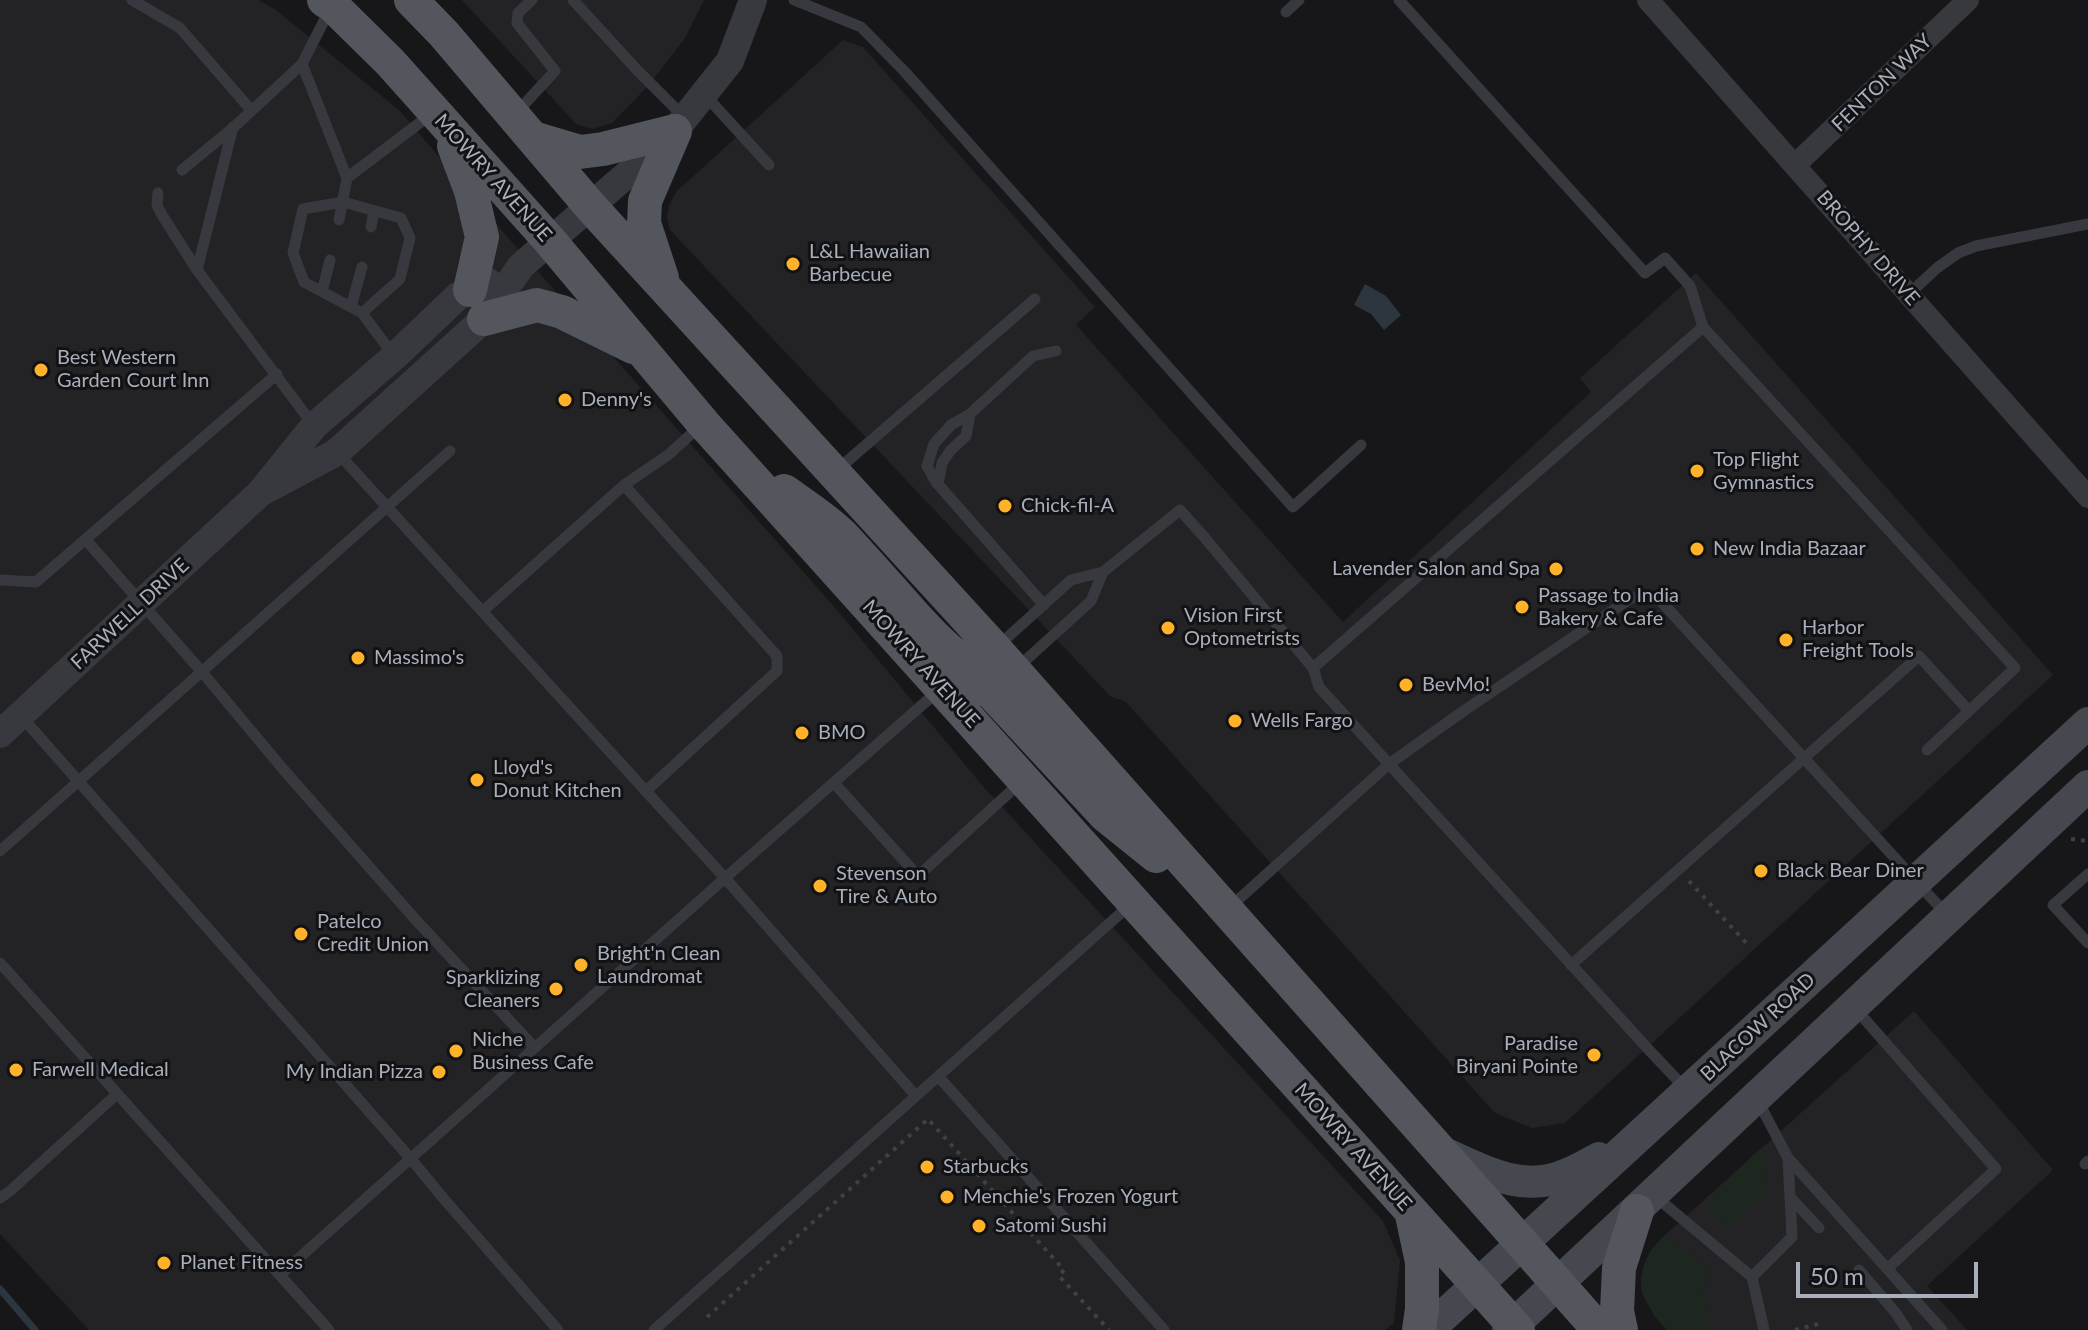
<!DOCTYPE html>
<html>
<head>
<meta charset="utf-8">
<style>
  body { margin:0 }
  #map { position:relative; width:2088px; height:1330px; overflow:hidden; background:#171719; font-family:Lato,sans-serif }
  canvas { display:block }
  .scale { position:absolute; left:1796px; top:1262px; width:182px; height:36px; box-sizing:border-box; border:4px solid #a8aeba; border-top:0; padding-left:10px; font-size:24px; line-height:28px; white-space:nowrap; color:#a8aeba; -webkit-text-stroke:6px #121214; paint-order:stroke }
</style>
</head>
<body>
<div id="map">
<canvas width="2088" height="1330"></canvas>
<div class="scale">50 m</div>
</div>
<script>
const context = document.querySelector('canvas').getContext('2d');
context.lineJoin = 'round';
function fill(path, color) {
  context.fillStyle = color;
  context.fill(path, 'evenodd');
}
function stroke(path, color, width, dash) {
  context.strokeStyle = color;
  context.lineWidth = width;
  context.lineCap = dash ? 'butt' : 'round';
  context.setLineDash(dash || []);
  context.stroke(path);
}
function drawText(font, color, halo, rows, align = 'center') {
  context.font = font + ' Lato,sans-serif';
  context.lineWidth = 6;
  context.setLineDash([]);
  context.textBaseline = 'middle';
  context.strokeStyle = halo;
  context.fillStyle = color;
  for (const [text, x, y, turn = 0] of rows) {
    context.save();
    context.translate(x, y);
    context.rotate((+turn || 0) * Math.PI / 180);
    context.textAlign = isNaN(turn) ? turn : align;
    if (halo) context.strokeText(text, 0, 0);
    context.fillText(text, 0, 0);
    context.restore();
  }
}
fill(new Path2D(`
  M0 0H258L276 10 399 110 512 242 831 603 982 785 1383 1221 1400 1260 1394 1323 1385 1330H89L0 1234Z
  M462 0H704L685 38 649 85 612 123 593 129 576 124Z
  M843 40 863 47 1095 307 1076 325 1343 622 1591 392 1580 378 1696 273 2053 675 1565 1123 1532 1128 1495 1113 1126 702 1110 696 670 230 667 218 669 205 677 191Z
  M1914 1011 2053 1170 1927 1286 1967 1330H1667L1655 1317 1642 1293 1641 1280 1644 1265 1650 1251 1665 1235Z`), '#232326');
fill(new Path2D(`
  M1759 1150 1768 1164 1765 1193 1729 1226 1707 1209 1709 1204 1706 1200Z
  M1665 1235 1712 1269C1696 1291 1706 1306 1712 1330H1667C1635 1295 1631 1271 1665 1235Z`), '#1e271f');
fill(new Path2D(`
  M1365 284 1386 296 1401 315 1384 330 1371 314 1354 305Z`), '#2b363e');
stroke(new Path2D(`
  M0 1289 35 1330`), '#2b363e', 7);
stroke(new Path2D(`
  M2071 839 2088 841
  M1689 881 1750 947
  M707 1317 928 1119 1064 1270 1059 1276 1109 1330
  M1795 1330 1818 1324`), '#3d4045', 4, [4, 6]);
stroke(new Path2D(`
  M132 0 180 28 251 110
  M573 0 638 71 685 118
  M794 0 861 27 905 72 1293 507 1361 445
  M1399 0 1645 273 1665 258 1690 286 1703 327
  M1286 12 1299 0
  M302 64 347 178 339 220
  M705 95 769 165
  M517 112 555 71 517 23 518 13 532 0
  M182 170 234 127 302 64 330 9
  M347 178 430 115
  M158 193 157 205 162 215 197 270 314 426
  M371 227 374 211
  M197 270 233 127
  M322 292 330 260
  M1909 294 1937 268 1958 253 1976 246 2088 224
  M351 307 362 267
  M362 313 304 282 293 253 303 209 343 202 401 218 410 238 400 279 362 313 394 356
  M337 452 725 878 916 1096
  M837 470 1035 299
  M938 484 942 463 950 451 966 436 970 414
  M624 485 668 455 699 427
  M86 540 202 672 283 769 415 919 535 1048
  M0 580 36 582 277 374
  M1044 605 936 482 927 466 934 444 951 425 970 414 1033 356 1056 351
  M483 611 624 485 777 656V671L646 791
  M999 645 1071 580 1103 572 1180 510 1205 538 1313 668 1319 687 1649 1050 1685 1088
  M1017 668 1091 601 1103 572
  M1313 668 1703 327 2015 668 1927 750
  M21 716 411 1159 444 1199 558 1330
  M834 783 918 876 1021 782
  M0 851 450 451
  M2088 874 2053 905 2088 943
  M1229 908 1389 764 1465 710 1631 598H1658L1946 914
  M0 963 329 1330
  M1571 965 1919 656 1969 711
  M1854 1007 1996 1169 1887 1269
  M938 1076 1164 1330
  M1788 1158 1942 1330
  M2085 1164 2088 1161
  M1656 1197 1752 1277 1764 1330
  M1790 1197 1819 1228
  M0 1198 10 1191 117 1094
  M1859 1270 1895 1312 1907 1330
  M280 1275 725 878 938 691
  M1752 1277 1792 1237 1788 1158 1758 1101
  M654 1330 1131 904`), '#37393e', 11);
stroke(new Path2D(`
  M1648 0 2088 497
  M1795 165 1968 0`), '#37393e', 22);
stroke(new Path2D(`
  M260 493 337 452 484 319 521 266 668 139 730 61 753 0
  M0 734 260 493 314 426 394 357 458 296 488 282`), '#37393e', 28);
stroke(new Path2D(`
  M1440 1151C1479 1169 1522 1194 1565 1175 1577 1171 1588 1164 1599 1158
  M1428 1330 2088 723
  M1508 1330 2088 786`), '#45484e', 32);
stroke(new Path2D(`
  M324 0 332 5 390 62 550 241 703 423 1518 1330
  M411 0 444 34 591 207 995 649 1599 1330
  M533 138 580 152 603 149 675 131
  M454 146 471 191 482 237 470 290
  M662 278 644 223 645 201 675 131
  M484 319 537 305 562 312 633 347
  M784 491C804 505 826 519 843 536 864 559 885 582 905 605 933 636 960 669 1003 677
  M942 688C960 679 976 683 992 693L1105 815 1156 856
  M1412 1215 1422 1262V1309L1419 1330
  M1621 1330 1617 1311 1619 1268 1637 1211`), '#53565d', 34);
for (const [x, y, r, color] of [
  [793,264,8,"#ffb229"],
  [41,370,8,"#ffb229"],
  [565,400,8,"#ffb229"],
  [1697,471,8,"#ffb229"],
  [1005,506,8,"#ffb229"],
  [1697,549,8,"#ffb229"],
  [1556,569,8,"#ffb229"],
  [1522,607,8,"#ffb229"],
  [1168,628,8,"#ffb229"],
  [1786,640,8,"#ffb229"],
  [358,658,8,"#ffb229"],
  [1406,685,8,"#ffb229"],
  [1235,721,8,"#ffb229"],
  [802,733,8,"#ffb229"],
  [477,780,8,"#ffb229"],
  [1761,871,8,"#ffb229"],
  [820,886,8,"#ffb229"],
  [301,934,8,"#ffb229"],
  [581,965,8,"#ffb229"],
  [556,989,8,"#ffb229"],
  [456,1051,8,"#ffb229"],
  [1594,1055,8,"#ffb229"],
  [16,1070,8,"#ffb229"],
  [439,1072,8,"#ffb229"],
  [927,1167,8,"#ffb229"],
  [947,1197,8,"#ffb229"],
  [979,1226,8,"#ffb229"],
  [164,1263,8,"#ffb229"]
]) {
  const dot = new Path2D();
  dot.arc(x, y, r, 0, 2 * Math.PI);
  context.fillStyle = color;
  context.fill(dot);
  stroke(dot, '#121214', 3);
}
drawText('20px', '#a8aeba', '#121214', [
  ["FENTON WAY",1882,83,-44],
  ["MOWRY AVENUE",493,178,48],
  ["BROPHY DRIVE",1868,248,49],
  ["FARWELL DRIVE",130,614,-43],
  ["MOWRY AVENUE",921,664,48],
  ["BLACOW ROAD",1758,1027,-43],
  ["MOWRY AVENUE",1353,1147,48]
]);
drawText('20px', '#a8aeba', '#121214', [
  ["L&L Hawaiian",809,252],
  ["Barbecue",809,275],
  ["Best Western",57,358],
  ["Garden Court Inn",57,381],
  ["Denny's",581,400],
  ["Top Flight",1713,460],
  ["Gymnastics",1713,483],
  ["Chick-fil-A",1021,506],
  ["New India Bazaar",1713,549],
  ["Lavender Salon and Spa",1540,569,"right"],
  ["Passage to India",1538,596],
  ["Bakery & Cafe",1538,619],
  ["Vision First",1184,616],
  ["Optometrists",1184,639],
  ["Harbor",1802,628],
  ["Freight Tools",1802,651],
  ["Massimo's",374,658],
  ["BevMo!",1422,685],
  ["Wells Fargo",1251,721],
  ["BMO",818,733],
  ["Lloyd's",493,768],
  ["Donut Kitchen",493,791],
  ["Black Bear Diner",1777,871],
  ["Stevenson",836,874],
  ["Tire & Auto",836,897],
  ["Patelco",317,922],
  ["Credit Union",317,945],
  ["Bright'n Clean",597,954],
  ["Laundromat",597,977],
  ["Sparklizing",540,978,"right"],
  ["Cleaners",540,1001,"right"],
  ["Niche",472,1040],
  ["Business Cafe",472,1063],
  ["Paradise",1578,1044,"right"],
  ["Biryani Pointe",1578,1067,"right"],
  ["Farwell Medical",32,1070],
  ["My Indian Pizza",423,1072,"right"],
  ["Starbucks",943,1167],
  ["Menchie's Frozen Yogurt",963,1197],
  ["Satomi Sushi",995,1226],
  ["Planet Fitness",180,1263]
], 'left');
</script>
</body>
</html>
